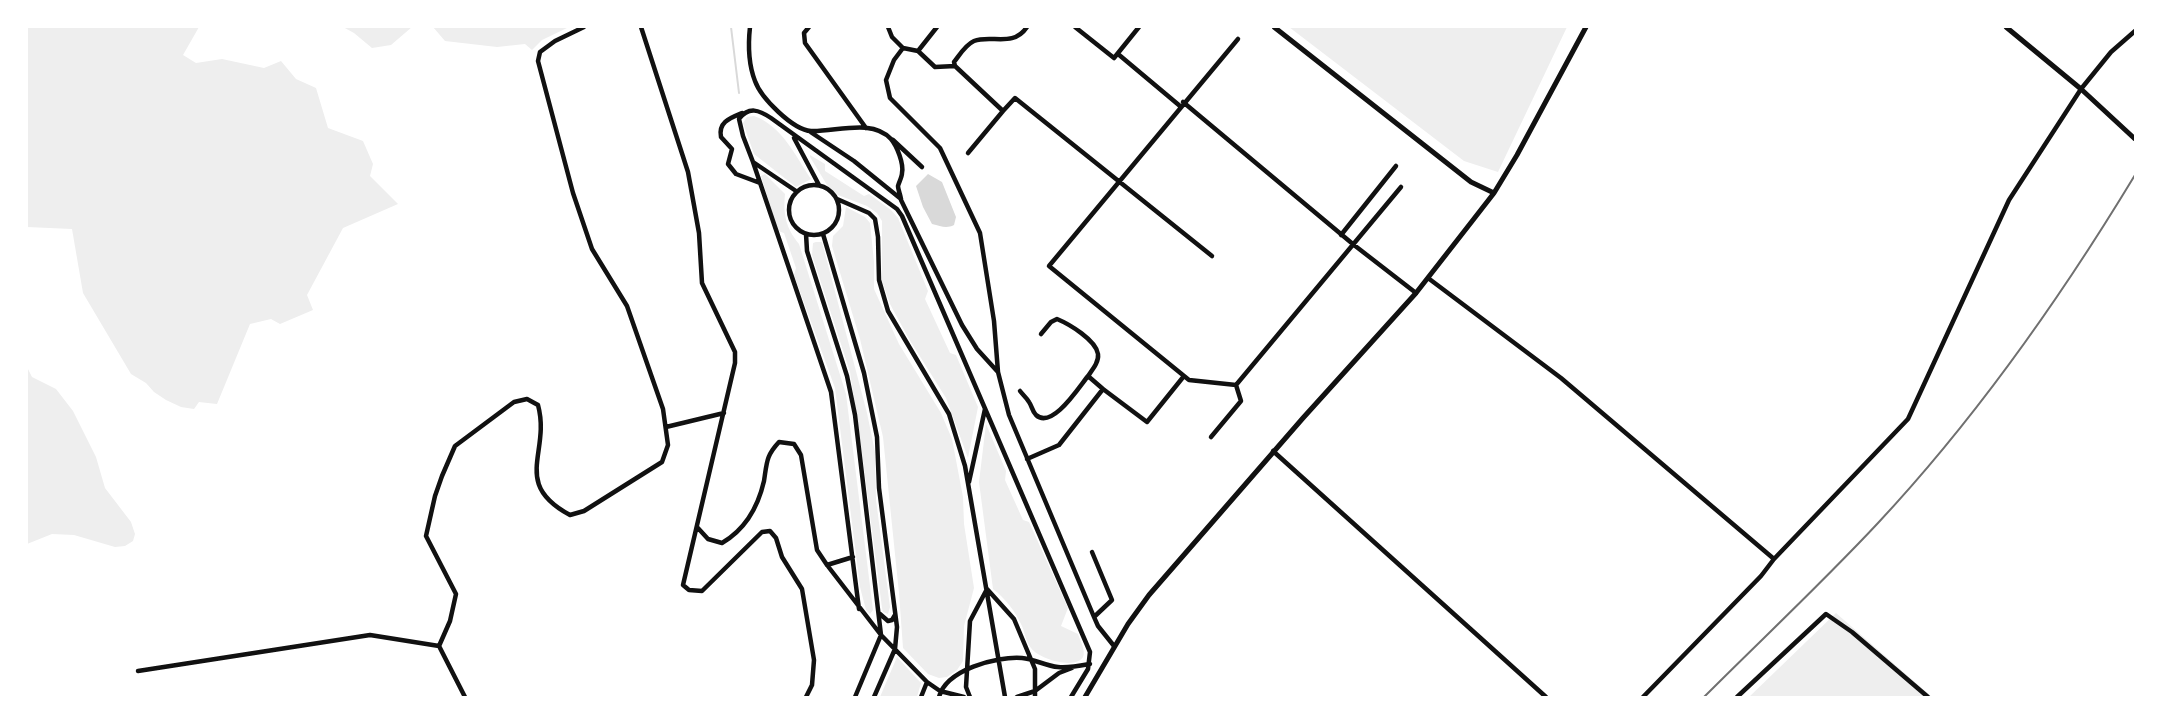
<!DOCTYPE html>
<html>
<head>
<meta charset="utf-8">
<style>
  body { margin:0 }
  #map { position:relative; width:2162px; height:724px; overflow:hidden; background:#fff; font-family:"Fira Sans",sans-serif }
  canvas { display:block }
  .frame { position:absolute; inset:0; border:28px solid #fff; pointer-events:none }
</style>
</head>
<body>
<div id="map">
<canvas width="2162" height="724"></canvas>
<div class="frame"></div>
</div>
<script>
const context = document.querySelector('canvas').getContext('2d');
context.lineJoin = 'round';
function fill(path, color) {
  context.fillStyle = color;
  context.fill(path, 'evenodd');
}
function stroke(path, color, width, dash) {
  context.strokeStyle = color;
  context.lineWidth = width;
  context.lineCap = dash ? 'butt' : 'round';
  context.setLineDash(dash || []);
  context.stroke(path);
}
fill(new Path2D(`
  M27 27H199L183 55 196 63 222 59 264 68 281 61 296 79 316 88 328 128 363 141 373 164 370 176 398 204 343 228 307 295 313 310 280 324 271 319 250 324 217 404 199 402 194 409 181 407 166 400 154 392 146 383 131 374 83 293 72 229 27 227Z
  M343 27H412L391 45 372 48 354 33Z
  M433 27H569L542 40 532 50 525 44 497 47 445 41Z
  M1289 27H1567L1498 172 1464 161Z
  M754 116C782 126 795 155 811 179L796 187 754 154 743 123 747 117Z
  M810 155 825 164V171L864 196 869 194 891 210 898 218 928 291 925 299 950 353 956 355 978 407 968 458 946 398 909 339 890 304 882 281V221L877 213 867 206 838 195 827 185 810 157Z
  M765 174 785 194C783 215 786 228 799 244L846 394 873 610 870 614 866 610 860 587 835 388 794 275 796 268 784 233 778 231 761 176Z
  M846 207 865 217 870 223 874 262V289L899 344 941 413 952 439 963 497 964 524 974 588 964 626 963 661 957 670 947 677 939 678 928 674 903 648 899 593 883 437 860 339 832 246 833 236 843 226Z
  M816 242H822L867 413 875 452 876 500 890 607 888 614 883 612 882 608 862 452 850 372 812 255 813 243Z
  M27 367 32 377 56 389 73 411 96 457 105 488 131 522 135 534 133 541 125 546 115 547 74 535 52 534 27 544Z
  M986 424 1006 471 1005 480 1023 520 1029 522 1068 608 1061 626 1078 634C1080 640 1086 651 1083 657 1075 670 1039 659 1031 648 1026 642 1025 633 1022 626 1015 611 1006 599 993 589L979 482Z
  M1836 613 1932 697H1749Z
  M897 657 921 683 917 697H880Z`), '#eee');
fill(new Path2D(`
  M928 174 942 182 956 217 954 225C946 229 941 226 932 224L923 207 916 186Z`), '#d9d9d9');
stroke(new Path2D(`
  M731 27 739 93`), '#d9d9d9', 2);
stroke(new Path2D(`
  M641 27 688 172 699 233 702 283 735 352V363L683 585 689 590 702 591 762 532 770 531 776 538 782 557 802 589 814 660 812 685 806 697
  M750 27C748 45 748 63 755 81 761 98 793 130 811 131 836 132 872 118 891 139 897 146 904 164 902 173 902 177 899 182 898 186 898 190 901 196 901 200L962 325 977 349 997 371
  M809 27 804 33 805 43 866 128
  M888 27 892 37 903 48
  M937 27 918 51 903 48 894 60 886 80 890 98 940 148 980 233 994 321 998 372 1009 415 1094 617 1098 626 1114 646
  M1075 27 1114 58 1139 27
  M1238 39 1049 266 1189 380 1236 385 1401 187
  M918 51 935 67 955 66 1003 111 968 153
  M1118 54 1180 106
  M955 66 954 62C959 56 965 45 974 41 991 34 1013 48 1027 27
  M1183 102 1354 245 1416 293
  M1003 111 1015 98 1212 256
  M742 113C730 118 718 122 721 137L732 149 728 164 736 174 760 183
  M809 131 854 161 901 199
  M794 138 819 185
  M893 140 922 167
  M753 162 796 191
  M789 210a25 25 0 1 1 50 0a25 25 0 1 1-50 0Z
  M837 199 869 213 875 219 878 237 879 280 888 311 949 414 965 466 1005 697
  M806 234 807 251 847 376 855 415 881 635 855 697
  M823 234 864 373 877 437 879 488 897 627 895 649 874 697
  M1341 235 1396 166
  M1428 278 1561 378 1774 559
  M1041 334 1051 322 1057 319C1069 324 1096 340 1098 354 1099 362 1093 369 1088 376L1103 389
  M1020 391C1023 395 1027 398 1029 402 1032 406 1032 411 1036 415 1052 430 1079 387 1088 376
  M666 427 724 413
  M1211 437 1241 401 1236 385
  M1273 451 1546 697
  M1027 459 1059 445 1103 389 1147 422 1184 376
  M969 482 985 409
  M697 527 708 539 722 543C746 529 758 507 764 481 767 462 766 456 779 442L794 444 801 455 817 550 827 565 881 635 927 682 940 691 964 697
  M1092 552 1112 600 1094 617
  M827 565 853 557
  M859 609 831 392 753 162 743 136 739 119C749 106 759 110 771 118L897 209 902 216 1090 652 1088 669 1071 697
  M880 614 888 621 892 620 895 615
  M439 646 465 697
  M138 671 370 635 439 646 450 621 456 594 426 536 435 496 442 476 455 446 514 402 527 399 538 405C551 453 511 483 570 515L584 511 662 462 668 445 663 409 627 306 592 249 573 193 538 61 540 52 555 41 584 27
  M921 697 927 682
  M939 697C946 670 996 656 1022 658 1034 659 1046 666 1058 667 1069 668 1079 666 1090 664
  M970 697 966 687 970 621 987 589 1014 619 1035 669V697
  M1017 697 1035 691 1059 673 1072 668
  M1643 697 1761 576 1774 559 1908 419 2009 200 2081 89 2111 52 2135 31
  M1737 697 1826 614 1852 632 1928 697`), '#111', 4.5);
stroke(new Path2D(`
  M1274 27 1471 182 1494 193
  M2006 27 2081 89 2135 139
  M1085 697 1128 624 1149 595 1303 418 1416 293 1473 220 1494 193 1517 155 1586 27`), '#111', 5);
stroke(new Path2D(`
  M1704 697C1762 639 1822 583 1878 523 1977 417 2060 299 2135 175`), '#707070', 2);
</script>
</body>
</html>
